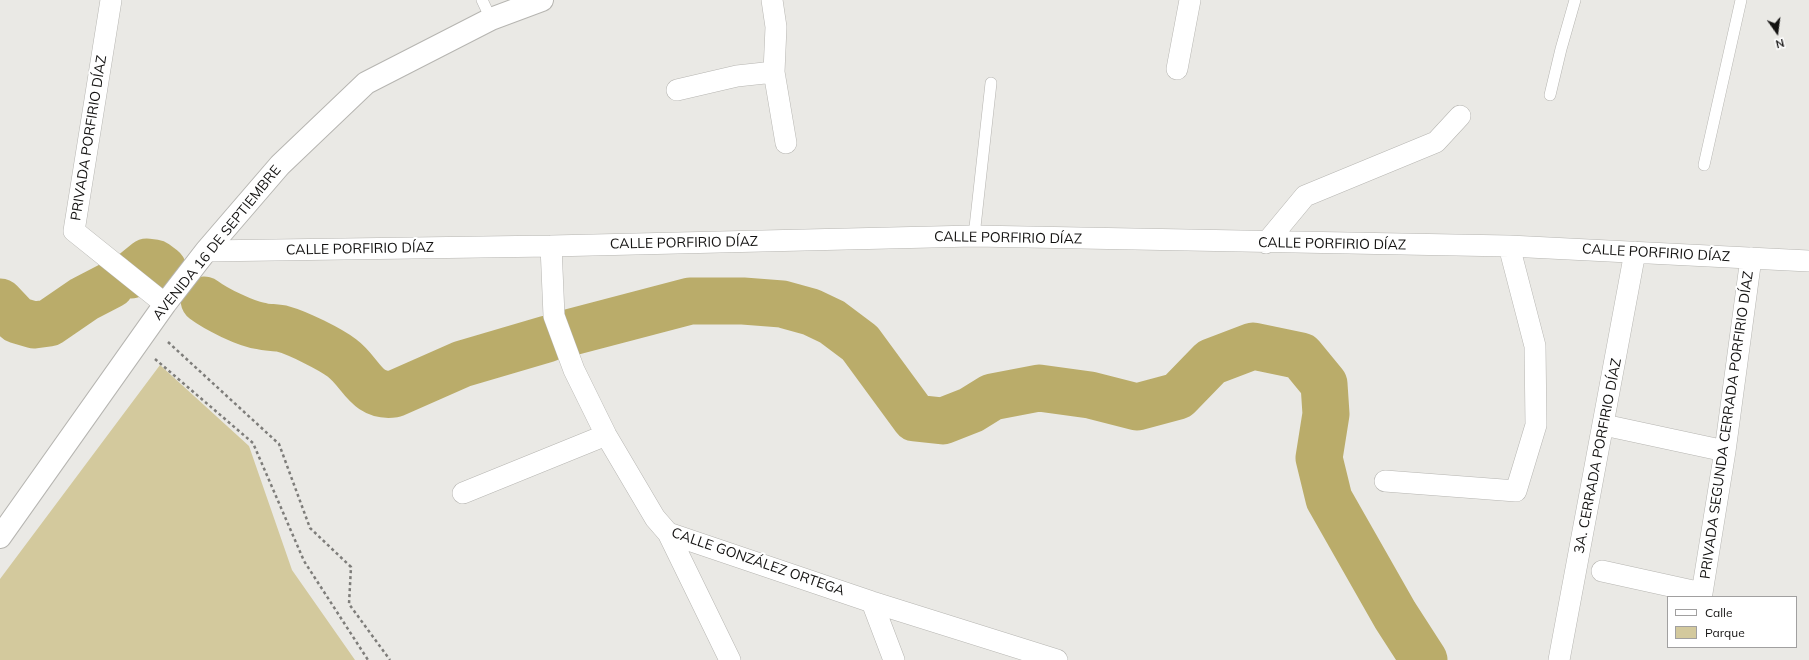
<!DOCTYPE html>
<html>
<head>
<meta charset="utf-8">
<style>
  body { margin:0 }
  #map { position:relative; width:1809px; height:660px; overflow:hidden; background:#eae9e5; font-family:Mulish,sans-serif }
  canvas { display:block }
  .legend { position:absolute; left:1667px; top:596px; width:130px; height:52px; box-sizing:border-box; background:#fff; border:1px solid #a1a0a0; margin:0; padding:5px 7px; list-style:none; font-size:12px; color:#131211 }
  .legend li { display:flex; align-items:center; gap:8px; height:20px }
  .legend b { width:20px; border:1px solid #a1a0a0 }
  .north { position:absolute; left:1757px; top:12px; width:40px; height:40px; -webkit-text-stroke:3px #fff; paint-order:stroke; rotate:166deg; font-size:11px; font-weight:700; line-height:16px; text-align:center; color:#131211 }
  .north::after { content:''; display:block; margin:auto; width:14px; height:18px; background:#131211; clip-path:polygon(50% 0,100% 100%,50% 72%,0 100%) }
</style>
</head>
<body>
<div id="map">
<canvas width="1809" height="660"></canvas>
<ul class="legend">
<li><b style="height:5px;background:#fff"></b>Calle</li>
<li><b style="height:11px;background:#d3c99d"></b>Parque</li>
</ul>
<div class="north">N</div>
</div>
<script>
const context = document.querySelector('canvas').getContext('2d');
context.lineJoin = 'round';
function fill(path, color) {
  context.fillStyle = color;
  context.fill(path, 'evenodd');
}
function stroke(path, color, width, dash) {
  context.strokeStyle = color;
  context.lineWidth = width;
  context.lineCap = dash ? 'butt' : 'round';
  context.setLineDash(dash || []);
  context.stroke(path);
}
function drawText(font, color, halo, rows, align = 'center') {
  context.font = font + ' Mulish,sans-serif';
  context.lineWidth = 4;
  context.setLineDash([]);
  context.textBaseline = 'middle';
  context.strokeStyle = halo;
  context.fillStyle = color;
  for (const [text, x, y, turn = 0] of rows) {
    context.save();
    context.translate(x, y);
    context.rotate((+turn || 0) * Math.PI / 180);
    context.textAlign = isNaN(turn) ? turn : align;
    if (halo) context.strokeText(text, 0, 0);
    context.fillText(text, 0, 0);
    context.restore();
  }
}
fill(new Path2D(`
  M160 365 249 446 292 570 355 660H0V579Z`), '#d3c99d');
stroke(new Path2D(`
  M131 275 147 262 155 263 163 269
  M204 300C216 309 246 324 261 326 268 328 276 327 283 329 298 333 330 349 342 358 361 372 366 398 394 394L462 364 547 339
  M0 302 17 320 34 325 49 323 84 299 111 285
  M568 333 690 301H743L782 304 811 312 832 322 860 343 915 418 943 421 971 410 992 397 1039 388 1090 395 1137 407 1178 396 1211 362 1253 346 1301 356 1324 384 1326 414 1319 458 1329 499 1395 615 1424 660`), '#baac6a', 47);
const lane = new Path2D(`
  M482 0 491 19
  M1550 95 1561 49 1575 0
  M1704 165 1741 0
  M974 236 991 83`);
const street = new Path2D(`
  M111 0 74 231 165 304
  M772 0 776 27 774 72 786 143
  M1177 69 1190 0
  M677 90 737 76 774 72
  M1266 243 1305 196 1436 142 1460 116
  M551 246 554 316 574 370 606 435 655 518 668 533 872 602 1057 660
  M206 251 551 246 974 236 1509 246 1809 261
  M1604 425 1725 451
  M1385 481 1516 491 1536 425 1535 346 1509 246
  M463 493 606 435
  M668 533 730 660
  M1602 571 1702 593 1725 451 1751 258
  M872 602 894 660
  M1559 660 1635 252`);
const secondary = new Path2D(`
  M0 537 165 304 206 251 280 165 366 83 491 19 542 0`);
stroke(lane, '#b6b5b1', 12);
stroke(street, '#b6b5b1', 22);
stroke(secondary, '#b6b5b1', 24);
stroke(new Path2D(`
  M168 342 279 444 310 528 351 567 349 604 390 660
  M155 359 253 443 304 561 368 660`), '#7e7d7a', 2.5, [3, 3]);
stroke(lane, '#fff', 11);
stroke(street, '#fff', 21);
stroke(secondary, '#fff', 22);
drawText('14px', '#131211', '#fff', [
  ["PRIVADA PORFIRIO DÍAZ",89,138,-81],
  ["CALLE PORFIRIO DÍAZ",1008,238,1],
  ["AVENIDA 16 DE SEPTIEMBRE",217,243,-51],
  ["CALLE PORFIRIO DÍAZ",684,243,-1],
  ["CALLE PORFIRIO DÍAZ",1332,244,1],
  ["CALLE PORFIRIO DÍAZ",360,249,-1],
  ["CALLE PORFIRIO DÍAZ",1656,253,3],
  ["PRIVADA SEGUNDA CERRADA PORFIRIO DÍAZ",1727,425,-82],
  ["3A. CERRADA PORFIRIO DÍAZ",1598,456,-79],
  ["CALLE GONZÁLEZ ORTEGA",758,562,19]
]);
</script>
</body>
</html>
